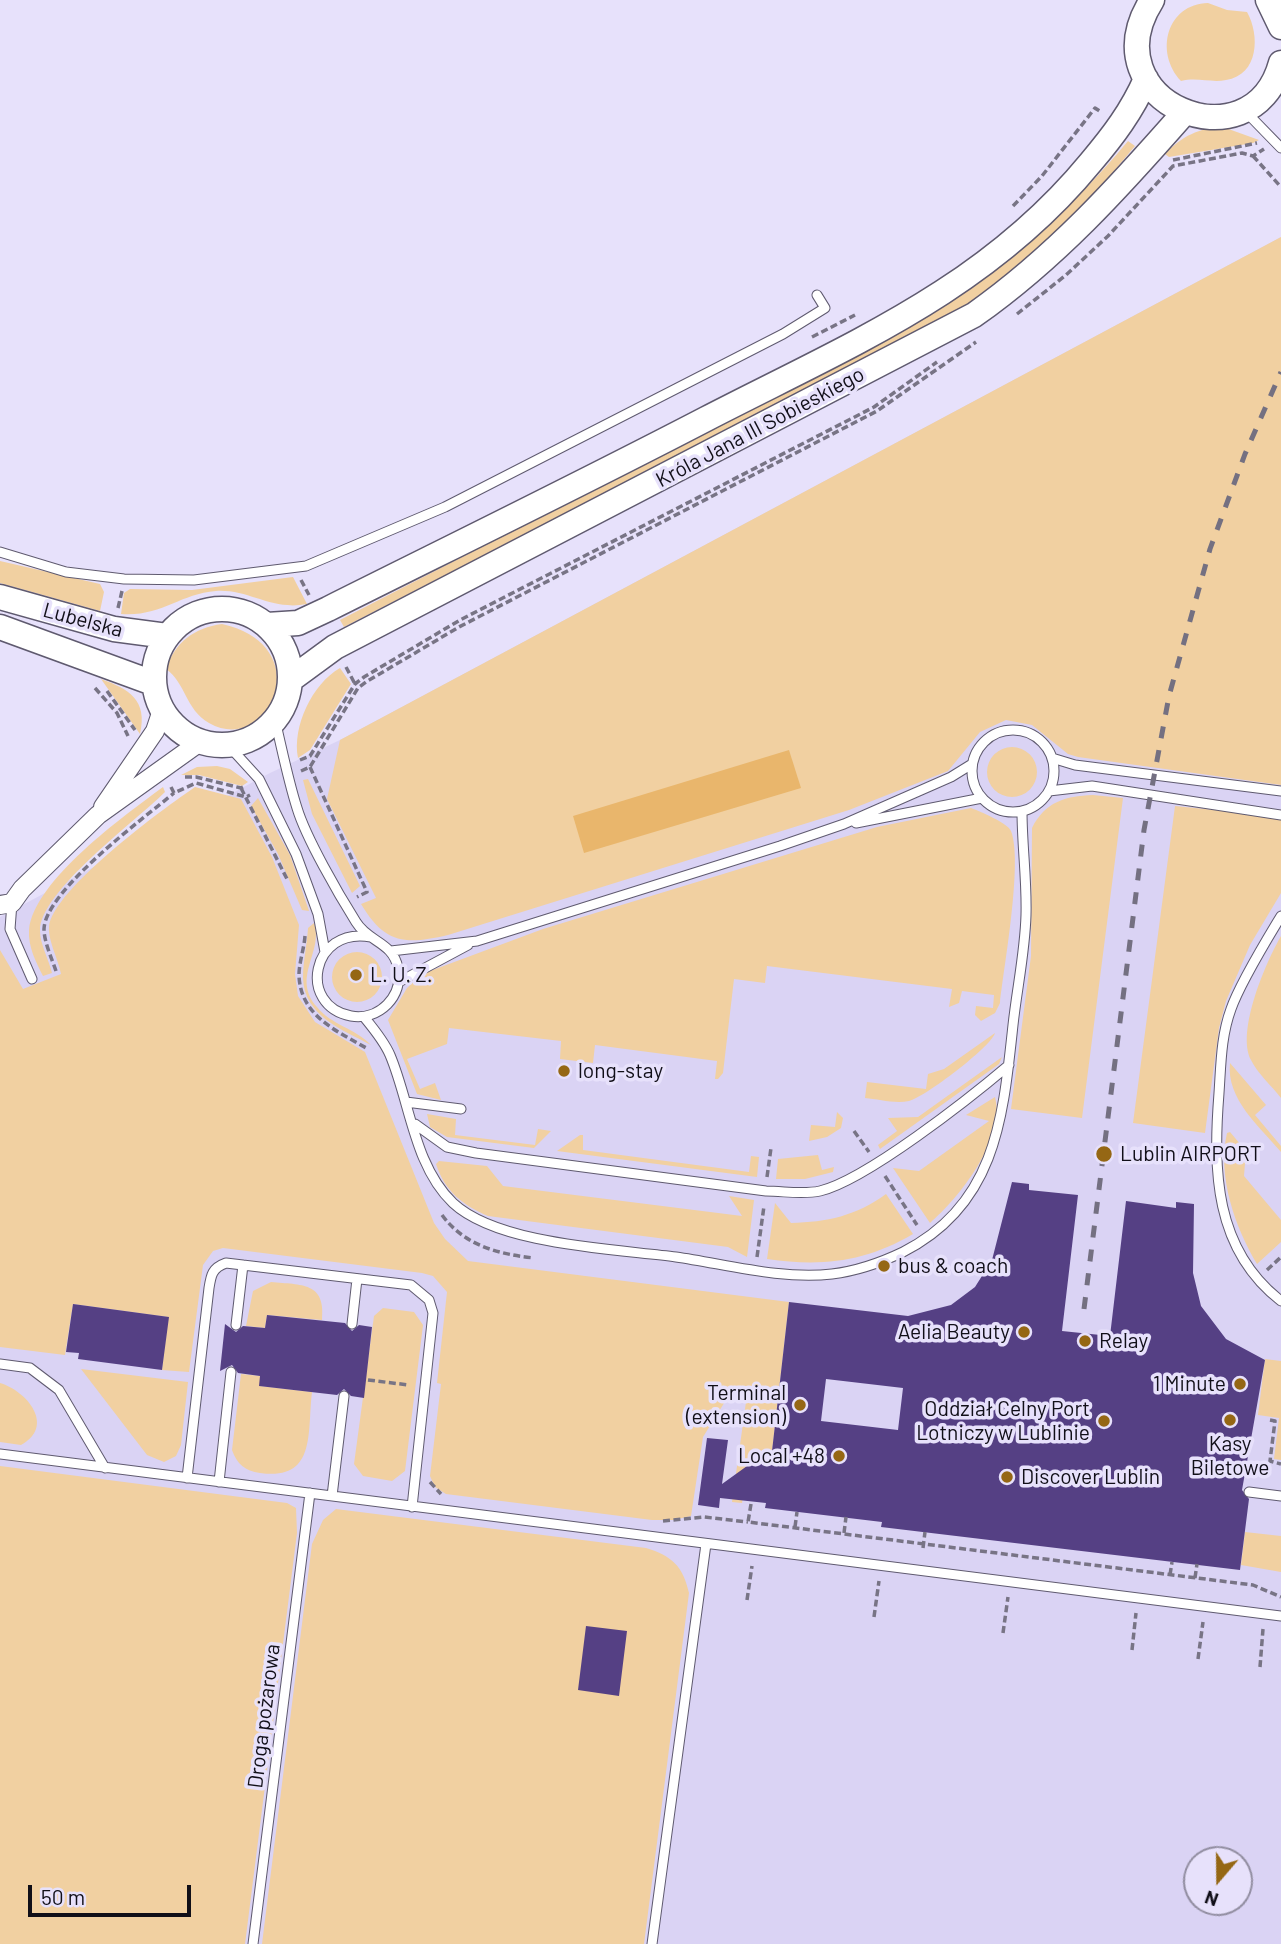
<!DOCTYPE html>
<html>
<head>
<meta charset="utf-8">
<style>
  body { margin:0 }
  #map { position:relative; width:1281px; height:1944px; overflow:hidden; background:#e7e1fb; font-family:Barlow,sans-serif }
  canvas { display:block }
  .north { position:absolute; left:1183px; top:1846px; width:70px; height:70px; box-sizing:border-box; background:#e7e1fb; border:2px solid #918da0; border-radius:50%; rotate:200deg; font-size:19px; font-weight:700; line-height:28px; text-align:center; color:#110f18 }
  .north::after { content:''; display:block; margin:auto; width:24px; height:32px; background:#956714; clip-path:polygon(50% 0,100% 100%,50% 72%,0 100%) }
  .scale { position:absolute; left:28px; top:1885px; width:163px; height:32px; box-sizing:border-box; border:4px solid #110f18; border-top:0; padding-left:9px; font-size:21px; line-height:24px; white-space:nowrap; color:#110f18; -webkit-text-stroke:5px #e7e1fb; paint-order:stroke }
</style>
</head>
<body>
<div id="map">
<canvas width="1281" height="1944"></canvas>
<div class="north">N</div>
<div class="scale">50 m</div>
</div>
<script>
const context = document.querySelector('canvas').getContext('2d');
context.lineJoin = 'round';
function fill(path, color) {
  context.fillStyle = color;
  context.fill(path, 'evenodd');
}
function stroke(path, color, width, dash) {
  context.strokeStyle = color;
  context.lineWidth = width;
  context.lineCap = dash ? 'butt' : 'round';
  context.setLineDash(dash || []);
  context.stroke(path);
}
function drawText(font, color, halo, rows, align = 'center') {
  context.font = font + ' Barlow,sans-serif';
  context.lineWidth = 7;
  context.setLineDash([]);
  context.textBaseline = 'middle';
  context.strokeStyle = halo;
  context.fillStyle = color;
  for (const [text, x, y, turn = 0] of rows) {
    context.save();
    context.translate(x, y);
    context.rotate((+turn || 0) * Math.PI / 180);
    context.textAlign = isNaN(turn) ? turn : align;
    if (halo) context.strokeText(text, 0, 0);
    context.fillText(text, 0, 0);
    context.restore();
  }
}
fill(new Path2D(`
  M1281 237V1944H0V917L270 773 340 740ZM1197 1860H1239V1902H1197Z`), '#dad3f4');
fill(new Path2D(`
  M1208 3 1227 10 1247 12C1260 35 1259 75 1226 80 1211 83 1197 77 1181 81 1154 52 1167 4 1208 3Z
  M1223 127 1259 140 1253 143 1169 157 1165 154C1182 136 1199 128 1223 127Z
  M1128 141 1135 146 1074 219 1027 262 962 310 344 627 340 620 898 332C992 277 1058 225 1128 141Z
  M1281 237V785L1078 757 1068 754 1032 725 1006 720 980 732 948 771 849 810 448 935C405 945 385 944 361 904L376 898 327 799 340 740Z
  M0 561 100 584 104 592 100 611 0 583Z
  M293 577 307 604C271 611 249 589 216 591 179 594 161 617 121 614L124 593 130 589 192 590Z
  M222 624C320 646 269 757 209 723 185 709 186 683 166 669 175 642 194 628 222 624Z
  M340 668 351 684 310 750 298 758C292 727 312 684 340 668Z
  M101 679C129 689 148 700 140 734Z
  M987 772a25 25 0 1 1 50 0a25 25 0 1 1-50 0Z
  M217 766 230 769 248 782 242 786 199 775H181L197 767Z
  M308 779 360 886 352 893 312 814 303 780Z
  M163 787 165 792C136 821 39 892 40 931 40 944 49 960 52 973L43 976C36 962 28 947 29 930 34 880 124 816 163 787Z
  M195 787 241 799 272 857 299 925 295 974 298 996 315 1022 365 1052 434 1223 445 1239 468 1261 789 1302 771 1460 758 1459 748 1467 742 1503 732 1502 746 1402 726 1400 703 1437 691 1516 674 1520H652L446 1494 435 1487 430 1476 441 1384 437 1383 447 1292 433 1276 422 1273 223 1248 213 1251 203 1265 189 1372 162 1370 168 1317 73 1304 65 1355 0 1347V950L23 989 61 974C59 961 48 941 49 927 52 890 164 808 195 787Z
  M1093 795 1123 798 1082 1118 1011 1109 1031 956 1032 828C1045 802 1065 796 1093 795Z
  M258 798 290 855 309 911 302 910 278 854 251 806Z
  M1175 806 1255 814 1281 820V893L1250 945 1226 1001 1219 1028 1205 1133 1133 1123Z
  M971 808C979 811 1008 823 1011 831 1023 862 1004 966 1000 1003L995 1013 981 1021 975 1015 976 1006 993 1008 994 995 962 991 959 1003 949 1007 952 989 767 966 765 983 734 979 723 1073 718 1079H715L717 1061 595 1045 593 1063 560 1059 561 1041 449 1028 447 1044 407 1059 420 1089 435 1083 441 1100 417 1094 388 1020 407 988 422 974 543 929 877 827Z
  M314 923C324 952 291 977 317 1007 331 1025 355 1028 371 1045 343 1030 304 1016 303 978 303 962 307 945 308 928Z
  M1281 936V1098C1272 1086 1257 1073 1251 1060 1236 1031 1266 962 1281 936Z
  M332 977a25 25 0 1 1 50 0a25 25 0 1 1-50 0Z
  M995 1033C991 1047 925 1097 909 1101 895 1104 878 1099 865 1098L867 1082 926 1089 928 1074 944 1069Z
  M1002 1057 999 1064 880 1149 878 1145 897 1131 888 1118 918 1117Z
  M1230 1063 1266 1105 1255 1115 1281 1146V1152C1260 1127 1226 1099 1230 1063Z
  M995 1097C1006 1139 959 1198 930 1223L893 1168 919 1171 989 1121 966 1115Z
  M837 1112 843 1118 841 1128 827 1137 809 1141 811 1125 835 1127Z
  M427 1114 456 1119 455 1135 535 1145 538 1129 551 1131 534 1148 447 1137 430 1127Z
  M1230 1132 1246 1151 1244 1176 1281 1220V1242L1257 1264C1235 1227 1217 1176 1227 1133Z
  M580 1135H583V1150L749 1172 751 1156 759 1157 757 1177 557 1151Z
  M818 1155 822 1170 834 1167 833 1172 805 1179H776L778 1159Z
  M439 1161 487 1166 503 1186 742 1216 729 1196 754 1200 747 1257 728 1247 488 1216C463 1205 445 1192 436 1164Z
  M886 1194 913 1234C865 1262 822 1267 767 1259L775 1203 791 1223C827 1222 856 1216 886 1194Z
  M271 1282C302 1285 326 1282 322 1320L267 1315 265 1328 246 1326 253 1291Z
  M383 1308 414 1312 423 1325 405 1471 392 1481 363 1476 354 1464 374 1316Z
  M1265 1359 1281 1361V1460L1274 1459 1279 1418 1258 1415Z
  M81 1369 188 1382 181 1445 176 1456 164 1462 147 1455Z
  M241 1374 260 1376V1386L312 1392C307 1432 317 1481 260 1473 245 1471 237 1464 232 1450Z
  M0 1383C27 1391 56 1426 21 1445L0 1442Z
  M0 1466 287 1503 296 1508 297 1533 245 1944H0Z
  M336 1509 646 1548C672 1556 683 1566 689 1593L644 1944H262L312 1544 323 1520Z
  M1245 1532 1281 1536V1572L1241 1565Z`), '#f1d0a1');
fill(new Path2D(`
  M789 750 801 788 584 853 573 816Z`), '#e9b66c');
fill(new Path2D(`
  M1012 1182 1029 1184V1190L1078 1195 1062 1331 1110 1336 1126 1201 1176 1208V1202L1194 1204 1193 1273 1201 1306 1226 1339 1265 1360 1242 1490 1249 1499 1240 1570 881 1527 882 1522 765 1508 766 1503 720 1498 719 1508 698 1505 707 1438 728 1440 722 1484 754 1461 771 1460 789 1302 908 1316 951 1305 975 1287 992 1260ZM826 1379 903 1388 898 1430 821 1421Z
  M73 1304 169 1317 162 1370 78 1359 79 1353 66 1352Z
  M267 1315 345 1323 352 1331 359 1325 372 1327 364 1398 351 1396 344 1389 337 1395 259 1386 260 1376 238 1373 232 1365 220 1371 225 1324 236 1332 243 1326 265 1328Z
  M586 1626 627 1631 619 1696 578 1690Z`), '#554084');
const service = new Path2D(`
  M1245 111 1281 148
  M0 552 66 572 124 579 194 580 306 566 445 507 783 334 825 308 817 295
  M275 720C282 749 288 780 297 808 306 838 339 895 356 922 368 942 393 942 398 968 404 996 379 1021 351 1016 297 1006 311 926 371 937
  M972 771a41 41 0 1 1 82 0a41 41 0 1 1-82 0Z
  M228 745 259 779 296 854 318 914 325 952
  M1052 758 1075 765 1281 791
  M1049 791 1092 786 1281 815
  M856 823 982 798
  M12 903 10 929 32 979
  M1281 916C1266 941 1240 983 1231 1009 1221 1036 1221 1064 1219 1093 1213 1170 1214 1249 1281 1301
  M391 951 477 941 780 846 844 824 951 777 972 764
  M399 982 468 945
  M364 1017C373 1028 384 1041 390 1055 410 1102 414 1166 453 1203 498 1245 615 1249 676 1257 725 1264 782 1280 832 1274 857 1271 880 1263 903 1252 996 1205 1003 1118 1013 1025 1017 988 1025 952 1026 915 1027 880 1022 846 1022 811
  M406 1102 461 1109
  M415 1124 447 1147 476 1153 766 1191C784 1191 802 1195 820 1191 866 1180 970 1098 1009 1065
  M352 1324 357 1279
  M236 1325 243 1265
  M0 1364 30 1368 59 1390 105 1468
  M0 1454 1281 1616
  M187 1478 209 1288C211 1275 212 1268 226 1263L411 1285 429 1300 433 1313 412 1507
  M219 1482 231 1372
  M1249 1492 1281 1496
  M332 1496 344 1396
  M253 1944 310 1493
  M652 1944 706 1544`);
const minor = new Path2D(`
  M103 807 155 731 162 710
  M0 905 12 903 22 889 98 815 200 742`);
const secondary = new Path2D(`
  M1152 0C1087 102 1252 170 1281 63
  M1268 0 1281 27
  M0 597 114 629 167 636
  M154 677a68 68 0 1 1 136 0a68 68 0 1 1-136 0Z
  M267 625 298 623 328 609C454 546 581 484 706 419 849 345 986 290 1091 162 1113 136 1132 111 1146 79
  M0 627 153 683
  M290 680 335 647 974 315C1055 258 1119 187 1184 113`);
stroke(service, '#5f5a6f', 11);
stroke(minor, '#5f5a6f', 20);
stroke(secondary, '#5f5a6f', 27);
stroke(new Path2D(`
  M1253 156 1281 187
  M1173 160 1257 143
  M1013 206 1042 176 1095 108 1101 112
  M1017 314 1066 275 1108 236 1173 166 1242 153 1253 156 1264 149
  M812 337 855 315
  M301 580 309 595
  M118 608 122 591
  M346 667 355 684
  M95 688 117 713 128 736
  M107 691 135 730
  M300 760 310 756 355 684 364 677 460 620 874 407 937 362
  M310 767 367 892 357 897
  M301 771 310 767 358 688 366 682 459 627 877 411 976 342
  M185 777H196L241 788 245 786
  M171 787 174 793 196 783 246 797 250 795
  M241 788 287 879
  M305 936C304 949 299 963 299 975 300 1016 337 1031 368 1049
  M56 971C52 959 44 942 44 929 45 891 144 818 174 793
  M854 1131 869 1152
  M885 1176 917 1225
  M767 1177 771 1148
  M442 1215C464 1245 497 1254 534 1258
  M757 1257 764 1206
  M1267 1270 1281 1257
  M368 1380 409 1385
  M1270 1420 1275 1421 1270 1461 1281 1464
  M430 1482 441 1494
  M751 1504 748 1522 1253 1585 1281 1597
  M663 1521 704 1517 748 1522
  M795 1527 797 1512
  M844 1533 846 1517
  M923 1548 925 1532
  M1170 1575 1172 1562
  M1195 1578 1197 1564
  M747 1600 752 1566
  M874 1617 879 1581
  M1003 1633 1008 1597
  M1132 1650 1136 1613
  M1198 1659 1203 1622
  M1260 1667 1263 1629`), '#787485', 3.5, [7, 3.5]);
stroke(service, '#fff', 9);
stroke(minor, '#fff', 18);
stroke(secondary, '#fff', 24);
stroke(new Path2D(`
  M1084 1309 1144 830 1169 696 1210 549 1245 454 1281 372`), '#747081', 5, [12, 12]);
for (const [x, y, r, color] of [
  [356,975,7,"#956714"],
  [564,1071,7,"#956714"],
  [1104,1154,9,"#956714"],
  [884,1266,7,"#956714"],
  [1024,1332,7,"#956714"],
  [1085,1341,7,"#956714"],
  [1240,1384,7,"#956714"],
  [800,1405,7,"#956714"],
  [1230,1420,7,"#956714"],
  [1104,1421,7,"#956714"],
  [839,1456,7,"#956714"],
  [1007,1477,7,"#956714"]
]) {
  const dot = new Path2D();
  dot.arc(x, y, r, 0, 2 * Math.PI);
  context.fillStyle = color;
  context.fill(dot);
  stroke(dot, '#e7e1fb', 2.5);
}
drawText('21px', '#110f18', '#e7e1fb', [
  ["Króla Jana III Sobieskiego",760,427,-28],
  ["Lubelska",83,620,15],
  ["Droga pożarowa",264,1716,-83]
]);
drawText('21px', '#110f18', '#e7e1fb', [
  ["L. U. Z.",370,975],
  ["long-stay",578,1071],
  ["Lublin AIRPORT",1120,1154],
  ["bus & coach",898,1266],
  ["Aelia Beauty",1010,1332,"right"],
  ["Relay",1099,1341],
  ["1 Minute",1226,1384,"right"],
  ["Terminal",786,1393,"right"],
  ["(extension)",786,1417,"right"],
  ["Oddział Celny Port",1090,1409,"right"],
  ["Lotniczy w Lublinie",1090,1433,"right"],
  ["Kasy",1230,1444,"center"],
  ["Biletowe",1230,1468,"center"],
  ["Local +48",825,1456,"right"],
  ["Discover Lublin",1021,1477]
], 'left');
</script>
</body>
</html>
